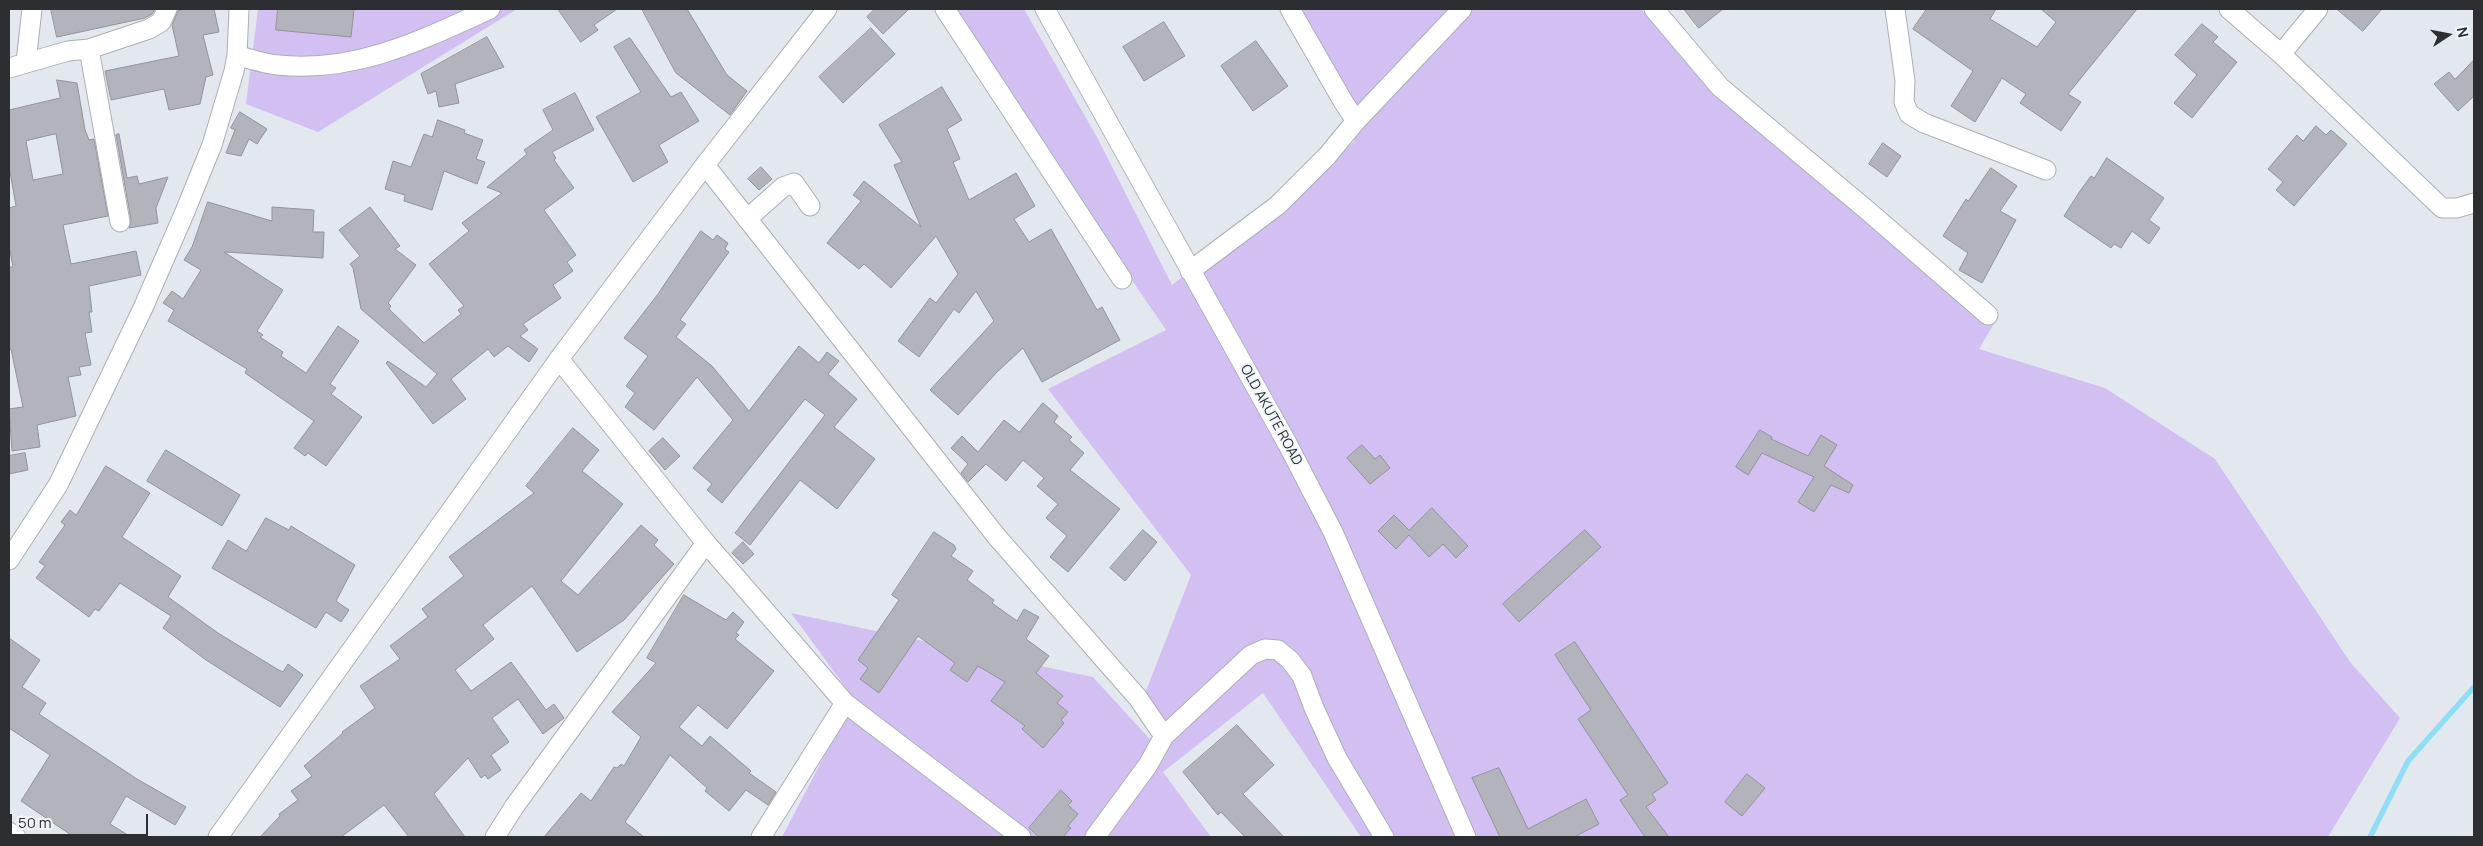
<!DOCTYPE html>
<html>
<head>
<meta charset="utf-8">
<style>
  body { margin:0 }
  #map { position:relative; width:2483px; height:846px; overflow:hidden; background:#e3e8ef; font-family:Manrope,sans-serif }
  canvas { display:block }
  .frame { position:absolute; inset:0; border:10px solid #2c2e31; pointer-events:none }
  .north { position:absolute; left:2423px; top:10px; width:50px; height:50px; -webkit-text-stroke:4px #f0f5fc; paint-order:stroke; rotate:79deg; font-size:14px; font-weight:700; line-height:20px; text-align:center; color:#2c2e31 }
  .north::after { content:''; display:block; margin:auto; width:18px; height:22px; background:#2c2e31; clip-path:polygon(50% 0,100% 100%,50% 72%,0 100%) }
  .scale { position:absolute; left:10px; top:814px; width:138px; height:22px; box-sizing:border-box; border:2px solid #2c2e31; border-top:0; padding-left:6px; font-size:15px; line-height:18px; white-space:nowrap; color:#2c2e31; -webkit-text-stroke:4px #f0f5fc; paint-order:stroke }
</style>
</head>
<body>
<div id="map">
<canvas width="2483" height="846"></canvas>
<div class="frame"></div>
<div class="north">N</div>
<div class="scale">50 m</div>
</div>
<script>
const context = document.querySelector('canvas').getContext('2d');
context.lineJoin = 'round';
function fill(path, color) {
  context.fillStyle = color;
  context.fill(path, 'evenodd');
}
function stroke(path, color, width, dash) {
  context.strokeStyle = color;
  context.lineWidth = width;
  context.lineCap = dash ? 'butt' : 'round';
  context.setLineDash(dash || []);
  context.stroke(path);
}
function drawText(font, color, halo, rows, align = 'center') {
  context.font = font + ' Manrope,sans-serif';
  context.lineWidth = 4;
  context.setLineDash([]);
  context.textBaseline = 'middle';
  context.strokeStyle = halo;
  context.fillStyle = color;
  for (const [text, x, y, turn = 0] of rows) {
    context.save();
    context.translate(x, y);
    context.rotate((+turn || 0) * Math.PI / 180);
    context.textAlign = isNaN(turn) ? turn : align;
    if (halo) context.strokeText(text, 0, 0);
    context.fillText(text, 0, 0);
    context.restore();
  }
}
fill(new Path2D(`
  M258 9H517L318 132 246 104Z
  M946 9H1024L1098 139 1172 285 1355 141 1291 9H1641L1686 63 1998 317 1979 349 2105 388 2215 459 2350 662 2400 718 2328 837H1361L1263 693 1163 772 1211 837H782L854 699 791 613 1093 677 1157 747 1146 691 1191 575 1048 389 1166 330Z`), '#d3c0f3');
stroke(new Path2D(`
  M2370 837 2408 761 2474 687`), '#8cdff4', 5.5);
const building = new Path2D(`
  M51 9H155L152 14 145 18 57 37Z
  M185 9H214L219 32 203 35 213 75 206 77 200 104 169 110 164 89 111 100 105 71 179 56 172 25 178 11Z
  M278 9H354L351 37 276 30Z
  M558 9H617L594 25 598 30 581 42Z
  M642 9H687L727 75 747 91 730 115 676 73Z
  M875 9H909L883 34 867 17Z
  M1684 9H1723L1699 28Z
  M1927 9H1996L1990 19 2037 47 2056 22 2041 9H2137L2068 94 2081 102 2061 131 2020 103 2026 94 2002 78 1975 122 1951 106 1973 71 1913 29Z
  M2337 9H2382L2363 31Z
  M1164 22 1185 56 1144 81 1123 47Z
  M2202 24 2218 37 2213 42 2237 62 2192 118 2174 103 2197 75 2175 55Z
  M871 28 895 54 843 103 819 77Z
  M487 37 504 67 455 84 459 103 439 107 436 91 428 94 421 74Z
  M630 38 671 97 681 92 699 121 659 145 668 162 633 182 596 117 641 92 614 47Z
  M1256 41 1288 86 1253 111 1221 66Z
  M2474 60V96L2458 111 2434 84 2449 72 2455 79Z
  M57 80 77 83 85 130 89 140 94 139 108 216 63 225 71 264 136 251 141 275 89 286 92 312H89L92 332 85 333 91 365 79 367 81 375 68 377 76 416 37 425 40 447 12 451 9 409 23 407 11 349 9 350V267H13L9 246V208L16 206 9 166V110L60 98ZM56 134 63 174 33 180 26 141Z
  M942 87 962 120 947 129 960 159 953 162 969 200 1016 173 1035 206 1014 219 1029 242 1051 229 1097 310 1102 307 1120 340 1042 382 1023 348 997 372 958 415 930 390 994 321 976 291 959 313 954 309 919 357 898 341 930 298 936 303 958 274 936 236 891 288 864 264 859 269 827 243 861 201 853 195 864 181 921 227 894 165 902 162 879 125Z
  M575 93 594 130 552 152 556 158 554 160 574 188 544 210 576 255 567 262 573 271 553 285 561 298 523 324 528 330 520 336 538 349 529 362 508 346 494 357 488 349 451 379 466 399 433 424 386 363 388 361 426 387 437 374 361 309 353 268 350 264 360 256 339 230 370 207 400 246 395 249 416 265 388 303 391 306 389 309 424 343 461 314 458 310 464 306 429 264 469 231 462 223 502 193 487 187 527 154 524 150 553 130 543 110Z
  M240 112 267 129 257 144 249 139 241 156 226 153 235 130 231 128Z
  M438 120 465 130 464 133 483 140 476 159 485 162 477 184 444 171 432 210 404 201 405 195 385 189 393 161 411 167 424 134 432 137Z
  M2316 126 2326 135 2331 130 2347 144 2294 206 2276 190 2283 182 2268 169 2297 135 2303 141Z
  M119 134 127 178 137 176 139 184 168 177 156 208 158 223 129 228 131 220 116 135Z
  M1883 143 1901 156 1887 177 1869 164Z
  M2107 158 2164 198 2149 220 2160 228 2149 244 2132 231 2121 248 2114 244 2111 248 2064 216 2080 191 2091 176 2094 178Z
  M761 167 772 179 759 190 748 179Z
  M1991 168 2017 186 2000 211 2016 220 1982 283 1959 270 1968 253 1943 236 1966 199 1968 201Z
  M208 202 272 221V207L314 210 313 232H324L323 258 224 252 283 290 257 331 263 335 260 337 283 352 281 356 306 373 338 326 359 341 330 384 336 388 331 394 362 417 326 466 308 453 305 456 294 448 314 421 245 373 247 369 168 321 174 310 163 303 172 291 183 299 201 270 184 260 192 247Z
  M701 231 713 240 717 235 728 243 725 249 729 252 680 320 686 324 676 337 712 366 749 411 799 346 819 363 827 352 839 361 828 374 857 399 834 427 875 459 837 509 800 480 750 545 735 533 825 415 805 399 722 503 707 490 712 484 693 468 733 420 697 377 654 430 625 407 635 393 626 386 648 356 624 338 658 294Z
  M1043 403 1058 416 1054 422 1072 437 1069 440 1084 453 1070 470 1120 509 1068 572 1050 557 1067 536 1046 518 1058 504 1037 486 1044 478 1023 460 1006 481 986 464 968 482 961 473 968 464 951 448 962 436 978 452 1004 420 1019 432Z
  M573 428 599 450 582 471 623 504 561 581 578 595 641 525 658 540 654 545 674 564 624 620 577 652 532 586 483 625 494 639 455 670 471 691 511 662 546 710 554 704 564 718 543 734 518 699 492 718 509 742 491 755 501 770 488 779 485 775 481 778 468 758 434 794 465 837H409L384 805 341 837H260L280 816 279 814 298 800 291 791 312 776 304 766 343 733 342 732 375 708 360 686 400 659 390 646 428 617 422 609 464 576 449 557 534 493 526 486Z
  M1760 430 1772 437 1771 439 1808 456 1821 435 1837 445 1824 466 1853 485 1849 493 1831 485 1814 512 1798 502 1814 477 1762 453 1748 475 1736 467Z
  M663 438 680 456 665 470 649 451Z
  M1362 445 1375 459 1380 455 1390 468 1370 484 1347 458Z
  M166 450 240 495 222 526 147 481Z
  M25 453 28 470 9 474V456Z
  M106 466 150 493 122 537 181 576 168 597 218 633 277 669 283 672 288 664 303 675 280 707 206 660 163 628 171 616 120 583 99 611 95 609 89 617 36 578 45 566 39 562 65 525 61 522 70 510 76 515Z
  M1432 508 1468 546 1456 558 1443 544 1429 557 1409 535 1396 549 1378 531 1394 515 1409 530Z
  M266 518 289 530 291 526 355 565 336 601 349 610 341 622 326 612 316 628 212 568 228 540 246 551Z
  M1143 530 1157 542 1125 581 1110 568Z
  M1585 530 1601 547 1519 622 1503 604Z
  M934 532 954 545 956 549 951 556 973 571 967 580 994 600 992 603 1017 621 1024 609 1039 617 1026 639 1049 656 1036 673 1063 696 1057 703 1068 712 1061 720 1064 723 1043 748 1022 729 1025 726 991 701 1005 682 978 666 967 682 950 670 955 663 918 636 879 693 860 679 868 668 858 660 899 600 892 595Z
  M743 542 754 554 743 564 732 553Z
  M684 595 726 620 733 612 744 622 736 633 739 635 735 639 774 671 727 729 698 705 679 727 702 746 710 736 751 771 749 773 776 792 768 805 746 790 729 811 705 791 707 788 670 755 625 822 644 837H544L581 793 591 801 614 767 617 768 621 764 624 766 641 737 612 712 656 663 647 658Z
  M9 638 40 660 22 687 46 703 39 714 137 779 186 807 175 825 126 796 110 824 131 837H74L21 801 50 755 9 728Z
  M1575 642 1668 783 1652 794 1656 800 1646 807 1669 837H1645L1620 800 1628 795 1578 719 1591 710 1555 655Z
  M1237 725 1274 765 1243 794 1284 837H1245L1221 812 1218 815 1183 772Z
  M1499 768 1528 829 1586 799 1599 824 1574 837H1500L1472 778Z
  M1747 774 1765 788 1742 816 1725 802Z
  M1061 790 1072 801 1068 805 1078 814 1068 826 1071 828 1063 837H1039L1029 828Z`);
fill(building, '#b3b4bb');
stroke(building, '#92939a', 1);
const minor = new Path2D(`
  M945 9 1122 279
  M1045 9 1287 443 1333 532 1466 837
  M1654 9 1720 87 1868 211 1988 315
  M1895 9 1905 81 1904 102 1909 114 1924 123 2046 170
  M2229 9 2281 54 2442 208H2457L2474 203
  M89 49 149 29 161 22 167 9
  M2281 54 2318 9
  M237 55C250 59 265 64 278 65 356 73 422 40 490 9
  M26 62 32 9
  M9 68 68 51 89 49 120 222
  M1356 121 1462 9
  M705 165 997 537 1138 698 1164 736
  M747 219 783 187 794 183 810 206
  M1190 271 1278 205 1327 156 1356 121 1344 103 1290 9
  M559 359 706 543 845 703 1021 837
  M9 560 58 485 143 308 184 214 212 145 234 71 237 55 239 9
  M9 832 16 837
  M218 837 559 359 705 165 827 9
  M495 837 514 807 706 543
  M761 837 845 703
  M1095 837 1148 765 1164 736 1251 655 1265 649 1278 650 1290 660 1302 676 1314 708 1337 758 1384 837`);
stroke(minor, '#abafb6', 21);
stroke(minor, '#fff', 19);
drawText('14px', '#2c2e31', '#f0f5fc', [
  ["OLD AKUTE ROAD",1271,415,61]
]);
</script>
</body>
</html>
